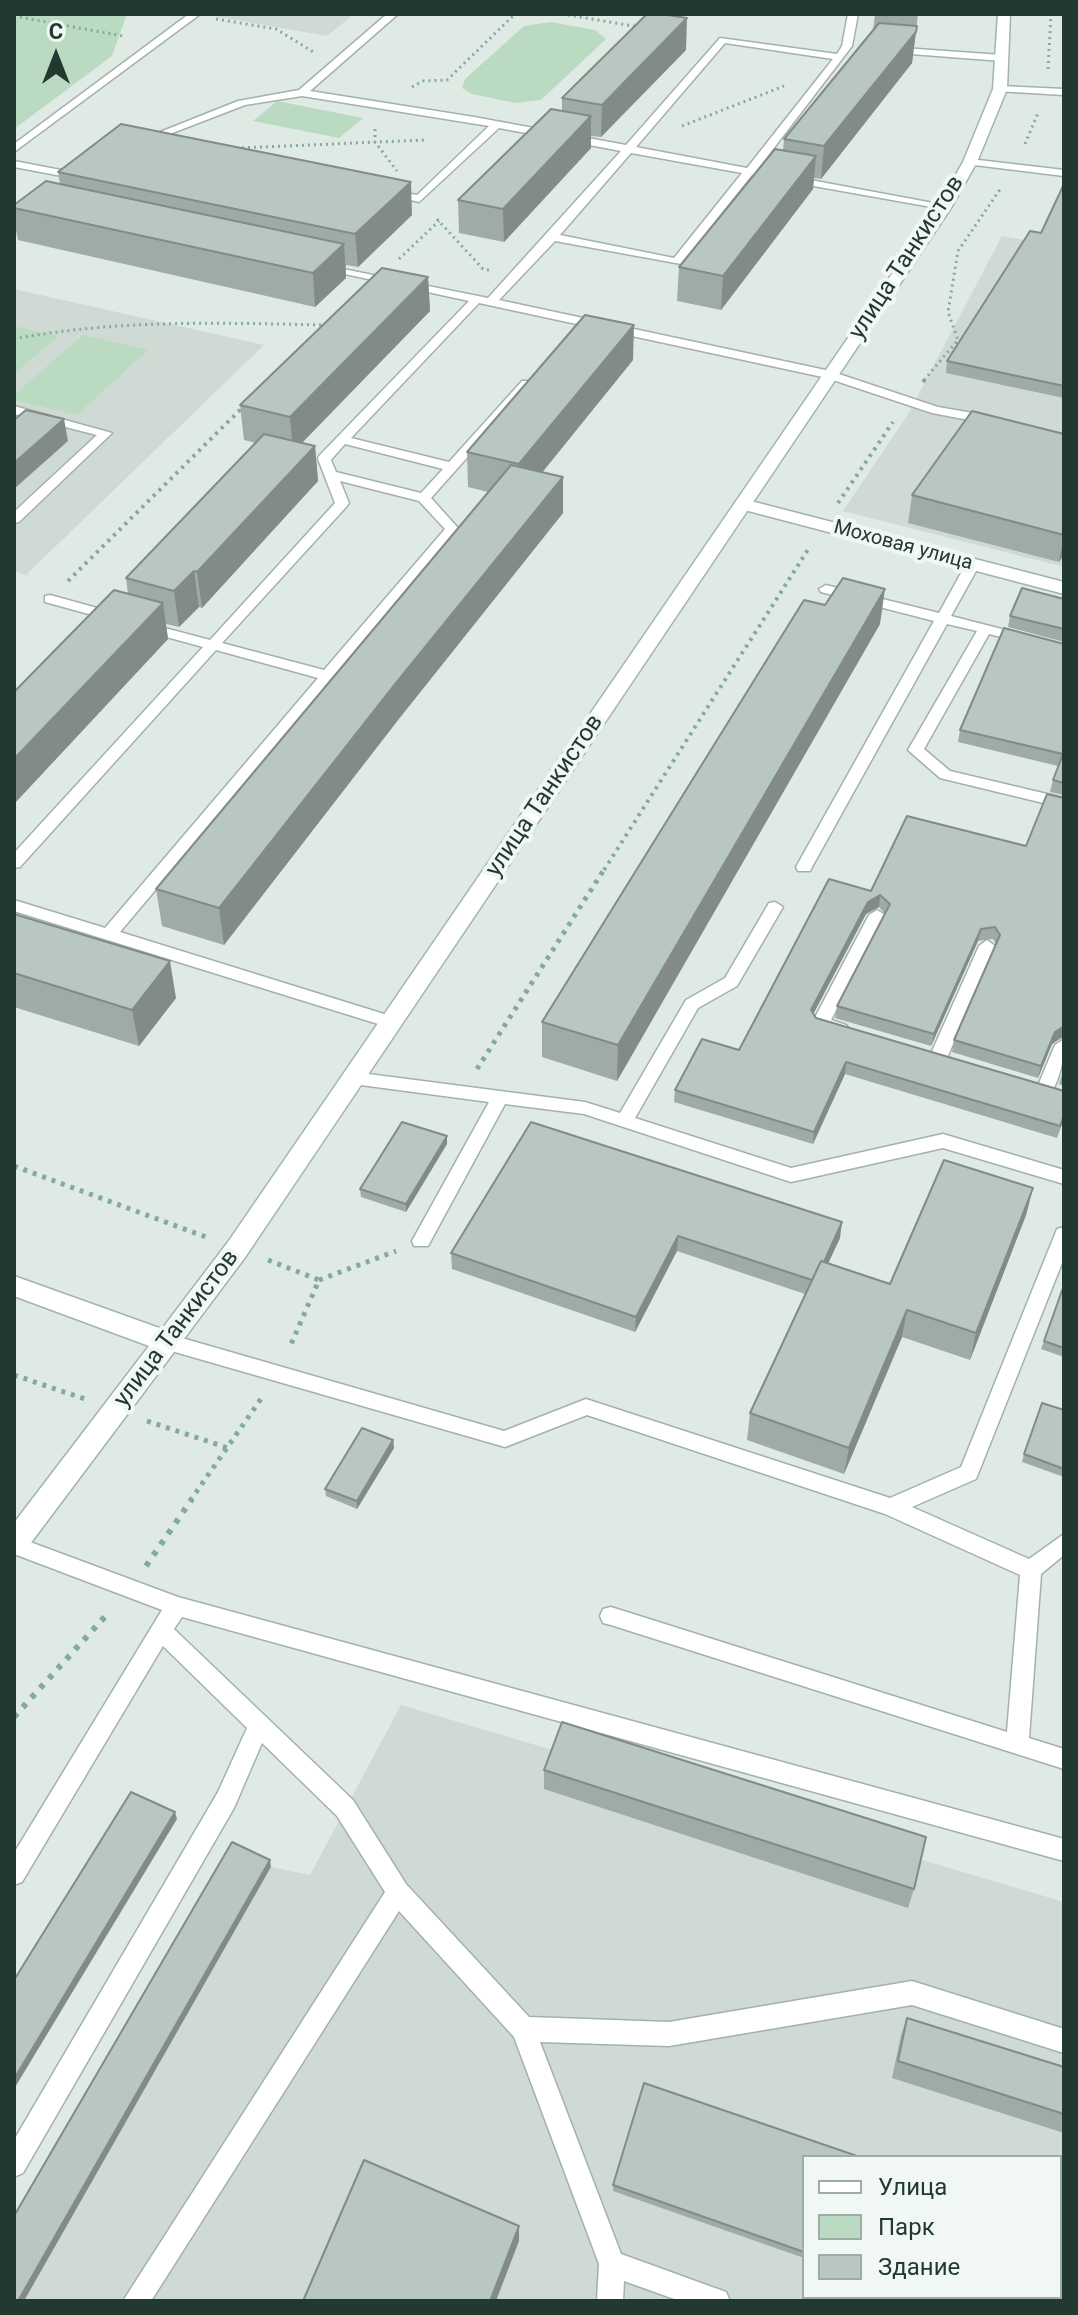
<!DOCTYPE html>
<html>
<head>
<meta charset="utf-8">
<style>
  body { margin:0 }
  #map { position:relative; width:1078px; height:2315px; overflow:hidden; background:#e0eae5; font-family:Roboto,sans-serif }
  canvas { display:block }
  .frame { position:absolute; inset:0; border:16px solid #223932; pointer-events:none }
  .legend { position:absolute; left:802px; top:2155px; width:260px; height:144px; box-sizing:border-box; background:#f1f7f3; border:2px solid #9eaba6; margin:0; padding:10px 14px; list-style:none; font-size:24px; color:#223932 }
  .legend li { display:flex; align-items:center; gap:16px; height:40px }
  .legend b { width:40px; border:2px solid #9eaba6 }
  .north { position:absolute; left:16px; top:16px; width:80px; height:80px; -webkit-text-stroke:6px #f1f7f3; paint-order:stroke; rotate:0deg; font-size:22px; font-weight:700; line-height:32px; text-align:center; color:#223932 }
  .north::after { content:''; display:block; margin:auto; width:28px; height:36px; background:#223932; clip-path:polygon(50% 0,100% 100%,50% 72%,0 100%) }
</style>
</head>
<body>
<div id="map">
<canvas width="1078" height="2315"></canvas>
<div class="frame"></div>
<ul class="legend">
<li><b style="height:10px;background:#fff"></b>Улица</li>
<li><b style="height:22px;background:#bbdac2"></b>Парк</li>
<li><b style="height:22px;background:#b9c7c1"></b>Здание</li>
</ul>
<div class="north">С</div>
</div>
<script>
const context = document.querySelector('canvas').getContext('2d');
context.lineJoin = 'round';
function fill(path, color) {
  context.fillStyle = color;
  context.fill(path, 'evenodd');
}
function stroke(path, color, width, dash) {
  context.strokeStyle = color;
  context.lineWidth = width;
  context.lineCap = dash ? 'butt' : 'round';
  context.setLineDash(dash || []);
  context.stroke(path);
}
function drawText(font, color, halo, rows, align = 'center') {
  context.font = font + ' Roboto,sans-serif';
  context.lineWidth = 8;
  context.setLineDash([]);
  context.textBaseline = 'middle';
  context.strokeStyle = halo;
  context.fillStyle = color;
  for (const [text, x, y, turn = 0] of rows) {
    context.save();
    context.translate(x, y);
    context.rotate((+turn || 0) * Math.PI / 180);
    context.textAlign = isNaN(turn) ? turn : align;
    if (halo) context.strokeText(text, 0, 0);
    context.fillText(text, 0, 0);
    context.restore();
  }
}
fill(new Path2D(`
  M202 14H354L327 36Z
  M1002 236 1064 247V567L843 511 907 416Z
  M14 289 264 345 26 575 14 571Z
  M401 1705 1064 1902V2301H24L271 1867 310 1875ZM804 2157H1060V2297H804Z`), '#cfdad4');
fill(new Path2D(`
  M14 14H127L112 56 14 129Z
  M551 22 595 30 606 39 541 100 515 103 472 94 462 88 465 79 524 26Z
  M277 101 363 118 339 138 253 121Z
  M14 326 58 336 14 374Z
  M83 335 148 350 77 415 14 400V395Z`), '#bbdac2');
const lane = new Path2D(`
  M189 14 199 15 14 152V144Z
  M387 14H398L310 91 474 117 626 145 720 38 837 54 842 46 848 14H858L852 46 757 170 944 205 950 208 948 210 752 175 681 264 555 241 499 300 830 371 938 407 990 416 996 420 990 424 932 413 827 378 479 303 351 438 449 462 522 381H530V387L431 498 459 529 120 932 397 1018 400 1022 391 1028 14 911V900L105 928 318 678 216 650 20 867 14 868V853L203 647 141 630V624L146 623 210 640 335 503 318 459 319 456 469 301 322 269 316 266 318 264 488 298 621 151 499 128 419 202 383 193 388 190 417 195 489 126 302 96 245 105 149 142 140 140 238 101 299 90ZM725 43 833 59 747 168 636 147ZM631 153 742 173 674 258 560 235ZM345 444 443 469 421 493 336 472 331 460ZM340 481 419 501 445 529 324 670 222 643 347 506 349 503Z
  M889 47 1002 55 1007 58 1002 61 885 52 884 50Z
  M1000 86 1064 89V95L996 91V87Z
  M970 159 1064 170V176L966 164V160Z
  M14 161 61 170 80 162 85 165 62 176 14 167Z
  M14 406 112 433 19 522 14 523V512L97 435 14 414Z
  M973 560 980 564 951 616 1064 645V653L989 634 924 749 950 771 1064 798V808L940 778 908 750 977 631 947 624 812 867 810 871H798L796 867 934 621 821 592 819 589 826 585 939 613 966 564Z
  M50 595 119 614 121 617 114 621 45 602V596Z
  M775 902 783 907 737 986 698 1008 635 1118 791 1168 943 1134 1064 1170V1184L943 1148 791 1182 584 1114 505 1104 428 1246H414L412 1241 489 1102 353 1084 347 1082 344 1078 347 1074 353 1072 585 1102 620 1113 686 1000 725 978 769 903Z
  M877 910 885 915 831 1020 846 1025 849 1029 840 1035 815 1027 812 1023 869 915Z
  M987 940 995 946 947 1058 938 1064 932 1062 929 1058 979 946Z
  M1064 1039C1064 1060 1061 1075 1051 1094H1039L1036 1090 1055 1045Z
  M1064 1227V1258L976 1479 912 1507 1029 1559 1064 1534V1555L1041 1574 1029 1738 1064 1749V1769L611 1625 603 1623 600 1616 603 1609 611 1607 1007 1732 1020 1575 885 1514 587 1415 505 1447 168 1350 161 1347 158 1342 161 1337 168 1334 504 1431 586 1399 890 1498 961 1467 1055 1234 1057 1229Z
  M14 1536 178 1597 1064 1839V1861L182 1617 174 1629 353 1800 406 1884 529 2017 669 2022 912 1981 1064 2029V2053L912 2005 669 2046 540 2042 621 2254 726 2292 730 2301H680L624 2281 623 2301H597L599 2264 514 2037 399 1911 151 2301H123L385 1892 337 1816 262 1743 234 1808 23 2173 14 2177V2140L218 1792 247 1728 163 1646 22 1882 14 1885V1853L162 1610 14 1554Z`);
const street = new Path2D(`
  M743 499 1064 582V594L737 508 734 504 737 500Z`);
const secondary = new Path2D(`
  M998 14H1010L1007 89 977 162 951 208 246 1256 24 1552 14 1556V1523L149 1346 14 1296V1276L162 1329 228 1242 937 208 963 162 993 89Z`);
stroke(lane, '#a3b1ac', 3);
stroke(street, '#a3b1ac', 3);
stroke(secondary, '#a0b5ac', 3);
stroke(new Path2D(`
  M562 14 639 27
  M14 16 123 36
  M216 19 276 29 315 53
  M1048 69 1051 14
  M412 87 423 81 447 80 515 14
  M682 126 784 86
  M375 129V142L397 171
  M1025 144 1038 113
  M236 148 426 140
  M437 219 483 269 489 270
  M399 259 439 221
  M14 339C118 319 222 323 327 325
  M924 380 958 340 948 312 958 251 1001 188`), '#83ab9d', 3, [2, 4]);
stroke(new Path2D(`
  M923 382 926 378
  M838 503 893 422
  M68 581 245 405
  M604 870 809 548`), '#83ab9d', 4, [3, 5]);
stroke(new Path2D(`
  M477 1069 605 868
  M14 1166 206 1237
  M268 1260 319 1280 289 1349
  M319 1280 396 1251
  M14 1375 85 1399
  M147 1421 228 1448
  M190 1501 263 1396`), '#83ab9d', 5, [4, 6]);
stroke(new Path2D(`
  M146 1566 192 1499
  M14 1717 110 1611`), '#83ab9d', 6, [5, 8]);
fill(lane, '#fff');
fill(street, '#fff');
fill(secondary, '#fff');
fill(new Path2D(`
  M875 14H918L912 63 821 179 814 178 813 189 721 310 677 301 679 267 783 150 784 139 873 30Z
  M686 50 601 137 591 136V148L504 242 459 233 458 200 562 111V98Z
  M58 172 412 215 358 267 346 265V278L315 307 18 240 14 221V205L60 184Z
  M1064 184V398L946 373 947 361 1041 233Z
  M428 277 430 311 302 443 315 446 318 481 202 608 199 607 179 627 166 624 168 639 14 804V692L128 594 126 578 256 443 244 440 240 405Z
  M633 360 542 472 563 513 398 720 224 945 162 926 156 889 488 492 468 487 467 452Z
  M1064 434V554L1059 562 908 523 912 495Z
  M1064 599V642L1008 627 1010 616Z
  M880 624 617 1081 542 1057V1022Z
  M1064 644V795L1050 792 1053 780 1058 766 958 742 960 730Z
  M1064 798V1036L1052 1044 1038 1078 952 1052 954 1040 996 944 993 939 978 941 931 1046 835 1018 837 1006 885 914 879 907 866 914 813 1014 816 1018 1064 1091V1119L1057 1138 845 1074 813 1144 674 1102 675 1090 739 1050 871 891 1026 846Z
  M14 914 176 998 139 1046 14 1007Z
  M1064 1068V1086L1059 1084Z
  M531 1122 840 1238 828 1263 890 1284 1033 1188 1026 1215 970 1360 902 1337 844 1474 747 1440 750 1413 805 1294 677 1251 635 1332 452 1269 451 1253Z
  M447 1144 406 1212 361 1197 360 1189Z
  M1064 1285V1357L1041 1349Z
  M1064 1410V1477L1022 1462 1024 1454Z
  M393 1440 394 1448 357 1509 326 1496 325 1489Z
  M544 1770 914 1889 908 1908 544 1789Z
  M907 2018 1064 2067V2133L892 2078 901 2035Z
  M804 2157V2258L613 2191V2185Z
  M914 2297H1060L1064 2301H926Z`), '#9faba6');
fill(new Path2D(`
  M687 18 686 50 601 137 602 105Z
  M916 32 912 63 821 179 824 146Z
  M591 116V148L504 242 503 209Z
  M816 156 813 189 721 310 723 276Z
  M411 182 412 215 358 267 355 234Z
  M344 244 346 278 315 307 313 273Z
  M428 277 430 311 293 452 290 417Z
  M634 325 633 360 520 500 519 464Z
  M64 419 68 441 14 489V463Z
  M315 446 318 481 202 608 197 572Z
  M563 477V513L398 720 224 945 219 908 396 683Z
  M1064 536V554L1059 562Z
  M194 571 199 607 179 627 174 591Z
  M885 589 880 624 617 1081 618 1045Z
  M163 603 168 639 14 804V759Z
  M880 895 879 907 866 914 809 1022 811 1010 868 902Z
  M981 929 978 941 931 1046 934 1034Z
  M170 961 176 998 139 1046 132 1010Z
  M1064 1026V1036L1052 1044 1038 1078 1041 1066 1055 1032Z
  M846 1062 845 1074 813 1144 814 1132Z
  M447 1136V1144L406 1212V1204Z
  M1033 1188 1026 1215 970 1360 976 1333Z
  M842 1222 840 1238 813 1296 815 1281Z
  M678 1236 677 1251 635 1332 636 1317Z
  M907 1310 902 1337 844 1474 849 1448Z
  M393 1440 394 1448 357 1509V1501Z
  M175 1812 177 1819 14 2089V2079Z
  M270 1860 271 1867 24 2301H18Z
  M519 2226V2241L496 2301H490Z`), '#828b87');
const building = new Path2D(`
  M647 14H661L687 18 602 105 562 98Z
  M879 23 917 26 916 32 824 146 784 139Z
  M551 109 591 116 503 209 458 200Z
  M121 124 411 182 355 234 58 172Z
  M775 149 816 156 723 276 679 267Z
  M46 181 344 244 313 273 14 208V205Z
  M1064 184V386L947 361 1030 231 1041 233Z
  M382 268 428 277 290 417 240 405Z
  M585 315 634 325 519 464 467 452Z
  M26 410 64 419 14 463V420Z
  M972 411 1064 434V535L912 495Z
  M264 434 315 446 197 572 194 571 174 591 126 578Z
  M511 465 563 477 396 683 219 908 156 889Z
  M843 578 885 589 618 1045 542 1022 804 600 825 605Z
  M1022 588 1064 599V629L1010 616Z
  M114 590 163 603 14 759V692Z
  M1004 628 1064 644V783L1053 780 1063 754 960 730Z
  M1047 794 1064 798V1026L1055 1032 1041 1066 954 1040 1000 935 995 927 981 929 934 1034 837 1006 890 904 880 895 868 902 811 1010 816 1018 1064 1091V1115L1060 1126 846 1062 814 1132 675 1090 702 1039 739 1050 829 879 871 891 907 816 1026 846Z
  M14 914 170 961 132 1010 14 973Z
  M402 1122 447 1136 406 1204 360 1189Z
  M531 1122 842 1222 824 1262 821 1261 812 1280 678 1236 636 1317 451 1253Z
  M944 1160 1033 1188 976 1333 907 1310 849 1448 750 1413 821 1261 890 1284Z
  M1064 1285V1348L1044 1341Z
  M1042 1403 1064 1410V1469L1024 1454Z
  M362 1428 393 1440 357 1501 325 1489Z
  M562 1722 926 1837 914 1889 544 1770Z
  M131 1792 175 1812 14 2079V1980Z
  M232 1842 270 1860 18 2301H14V2216Z
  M907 2018 1064 2067V2114L898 2061Z
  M644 2083 860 2157H804V2252L613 2185Z
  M364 2160 519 2226 490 2301H303Z
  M1060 2225 1064 2227V2301H942L931 2297H1060Z`);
fill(building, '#b9c7c1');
stroke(building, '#828b87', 2);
drawText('20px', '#223932', '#f1f7f3', [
  ["Моховая улица",903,546,15]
]);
drawText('24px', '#223932', '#f1f7f3', [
  ["улица Танкистов",907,258,-57],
  ["улица Танкистов",545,796,-56],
  ["улица Танкистов",177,1329,-53]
]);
</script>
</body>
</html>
